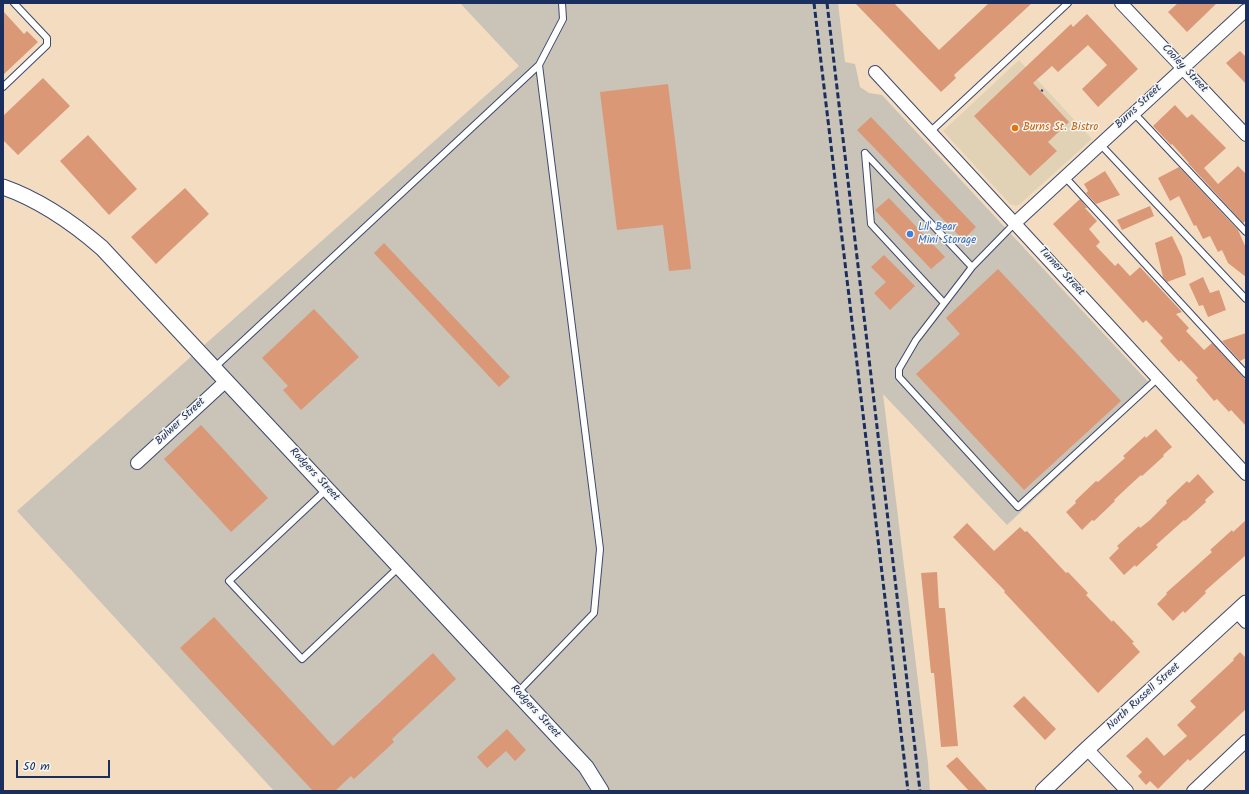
<!DOCTYPE html>
<html>
<head>
<meta charset="utf-8">
<style>
  body { margin:0 }
  #map { position:relative; width:1249px; height:794px; overflow:hidden; background:#f4dcc0; font-family:Kalam,sans-serif }
  canvas { display:block }
  .frame { position:absolute; inset:0; border:4px solid #1b2f5e; pointer-events:none }
  .scale { position:absolute; left:16px; top:760px; width:94px; height:18px; box-sizing:border-box; border:2px solid #1b2f5e; border-top:0; padding-left:5px; font-size:12px; line-height:14px; white-space:nowrap; color:#1b2f5e; -webkit-text-stroke:3px #f6f6f2; paint-order:stroke }
</style>
</head>
<body>
<div id="map">
<canvas width="1249" height="794"></canvas>
<div class="frame"></div>
<div class="scale">50 m</div>
</div>
<script>
const context = document.querySelector('canvas').getContext('2d');
context.lineJoin = 'round';
function fill(path, color) {
  context.fillStyle = color;
  context.fill(path, 'evenodd');
}
function stroke(path, color, width, dash) {
  context.strokeStyle = color;
  context.lineWidth = width;
  context.lineCap = dash ? 'butt' : 'round';
  context.setLineDash(dash || []);
  context.stroke(path);
}
function drawText(font, color, halo, rows, align = 'center') {
  context.font = font + ' Kalam,sans-serif';
  context.lineWidth = 3;
  context.setLineDash([]);
  context.textBaseline = 'middle';
  context.strokeStyle = halo;
  context.fillStyle = color;
  for (const [text, x, y, turn = 0] of rows) {
    context.save();
    context.translate(x, y);
    context.rotate((+turn || 0) * Math.PI / 180);
    context.textAlign = isNaN(turn) ? turn : align;
    if (halo) context.strokeText(text, 0, 0);
    context.fillText(text, 0, 0);
    context.restore();
  }
}
fill(new Path2D(`
  M1019 60 1092 139 1020 204 1016 206 1010 204 943 131Z`), '#e1d2b6');
fill(new Path2D(`
  M460 3H838L845 62 855 64 860 87 869 93 882 95 1153 387 1007 525 883 394 928 763 930 791H274L17 511 519 66Z`), '#c9c3b8');
fill(new Path2D(`
  M855 3H894L939 50 989 3H1032L954 75 956 78 941 92Z
  M1178 3H1217L1187 32 1168 12Z
  M3 11 24 34 27 31 38 42 3 75Z
  M1087 14 1138 69 1098 107 1082 89 1107 65 1088 45 1058 72 1052 66 1033 83 1069 122 1048 142 1057 151 1030 176 974 116 1071 24 1073 27Z
  M1240 51 1246 57V84L1226 63Z
  M43 78 70 106 18 155 3 140V116Z
  M668 84 691 269 669 271 663 225 617 230 600 92Z
  M1175 105 1187 118 1192 114 1226 148 1204 168 1218 184 1238 166 1246 174V220L1243 223 1188 163H1189L1172 144 1171 145 1153 126Z
  M871 117 976 227 963 240 857 130Z
  M88 135 137 189 109 215 60 161Z
  M1179 167 1238 230 1246 248V277L1228 263 1222 250 1218 252 1210 236 1203 239 1196 225 1194 226 1179 196 1170 201 1158 178Z
  M1105 171 1120 195 1096 204 1086 193 1088 191 1084 184Z
  M185 188 209 214 156 264 131 237Z
  M889 198 945 257 931 269 875 210Z
  M1080 199 1087 208H1085L1097 221 1089 229 1100 242 1096 246 1115 266 1118 263 1130 276 1140 267 1182 312 1176 314 1189 328 1186 331 1204 350 1212 343 1246 380V426L1231 410 1229 412 1217 399 1214 401 1196 380 1198 378 1181 360 1179 362 1160 341 1163 338 1146 320 1143 323 1053 224Z
  M1150 206 1154 216 1122 230 1117 220Z
  M1172 236 1182 257 1186 275 1167 282 1163 277 1155 243Z
  M384 243 510 377 499 387 374 253Z
  M884 255 915 286 890 310 874 293 886 282 871 267Z
  M998 269 1121 401 1024 490 916 374 960 334 946 318Z
  M1203 277 1210 293 1219 290 1226 310 1208 317 1203 305 1199 306 1189 284Z
  M314 309 359 357 301 410 283 390 288 386 262 358Z
  M1246 333V358L1240 361 1222 341Z
  M201 425 268 498 231 532 164 459Z
  M1156 429 1172 447 1163 455 1164 456 1142 476 1141 475 1130 485 1114 500 1115 501 1094 521 1092 520 1082 530 1066 512 1076 503 1075 501 1096 481 1098 482 1125 458 1123 456 1145 436 1146 438Z
  M1198 474 1214 492 1205 500 1206 502 1185 521 1184 520 1156 545 1158 547 1136 567 1135 565 1124 575 1109 558 1119 548 1117 546 1139 526 1140 528 1150 520 1167 503 1166 501 1187 481 1189 483Z
  M1246 520V555L1214 583 1205 591 1206 593 1185 613 1183 611 1173 621 1157 604 1167 594 1166 593 1212 552 1210 550 1232 530 1233 532Z
  M967 523 994 551 1020 527 1025 532 1027 531 1066 573 1068 572 1088 593 1086 595 1112 622 1113 620 1134 642 1132 643 1140 652 1098 693 1004 592 1005 591 953 537Z
  M937 572 939 608H945L958 746 941 747 934 673H931L921 573Z
  M214 617 333 746 433 653 456 679 392 739 394 742 354 779 351 776 335 791H313L180 648Z
  M1240 652 1246 658V709L1201 751 1190 761 1188 759 1158 789 1150 781 1146 785 1138 776 1142 772 1126 756 1147 737 1164 756 1187 736 1177 725 1196 707 1190 701 1234 660 1233 659Z
  M1024 696 1056 729 1045 740 1013 706Z
  M507 729 526 750 515 761 506 751 487 768 477 757Z
  M957 757 988 791H969L946 766Z`), '#da9877');
const service = new Path2D(`
  M3 87 47 45V38L14 3
  M1133 112 1246 232
  M931 131 1068 3
  M1100 144 1246 299
  M865 153 871 224 944 303
  M865 153 972 267
  M1065 177 1246 374
  M1015 223 972 267 966 275 916 340 899 369V377L1018 507 1158 378
  M214 368 539 65
  M327 489 229 581 302 659 399 567
  M517 693 594 613 600 549 539 65 563 19 562 3`);
const minor = new Path2D(`
  M1121 3 1246 135
  M875 72 1246 474
  M1015 223 1246 10
  M137 463 226 381
  M1237 612 1246 622
  M1087 749 1127 791
  M1193 791 1246 741`);
const tertiary = new Path2D(`
  M3 187C40 200 72 222 102 248L586 767 601 791
  M1043 791 1087 749 1246 603`);
stroke(service, '#3c496d', 8);
stroke(minor, '#3c496d', 14);
stroke(tertiary, '#3c496d', 17);
stroke(new Path2D(`
  M1041 90 1043 91`), '#3c496d', 2, [3, 3]);
stroke(service, '#fff', 6);
stroke(minor, '#fff', 12);
stroke(tertiary, '#fff', 15);
stroke(new Path2D(`
  M814 3 908 791
  M827 3 920 791`), '#1b2f5e', 3, [6, 3]);
for (const [x, y, r, color] of [
  [1015,128,4,"#e8710a"],
  [910,234,4,"#3f7fe0"]
]) {
  const dot = new Path2D();
  dot.arc(x, y, r, 0, 2 * Math.PI);
  context.fillStyle = color;
  context.fill(dot);
  stroke(dot, '#f6f6f2', 1.5);
}
drawText('11px', '#1b2f5e', '#f6f6f2', [
  ["Cooley Street",1184,69,47],
  ["Burns Street",1139,107,-43],
  ["Turner Street",1061,272,47],
  ["Bulwer Street",181,422,-43],
  ["Rodgers Street",314,475,47],
  ["North Russell Street",1144,697,-42],
  ["Rodgers Street",535,712,47]
]);
drawText('11px', '#c56008', '#f6f6f2', [
  ["Burns St. Bistro",1023,128]
], 'left');
drawText('11px', '#366cbe', '#f6f6f2', [
  ["Lil' Bear",918,228],
  ["Mini Storage",918,241]
], 'left');
</script>
</body>
</html>
